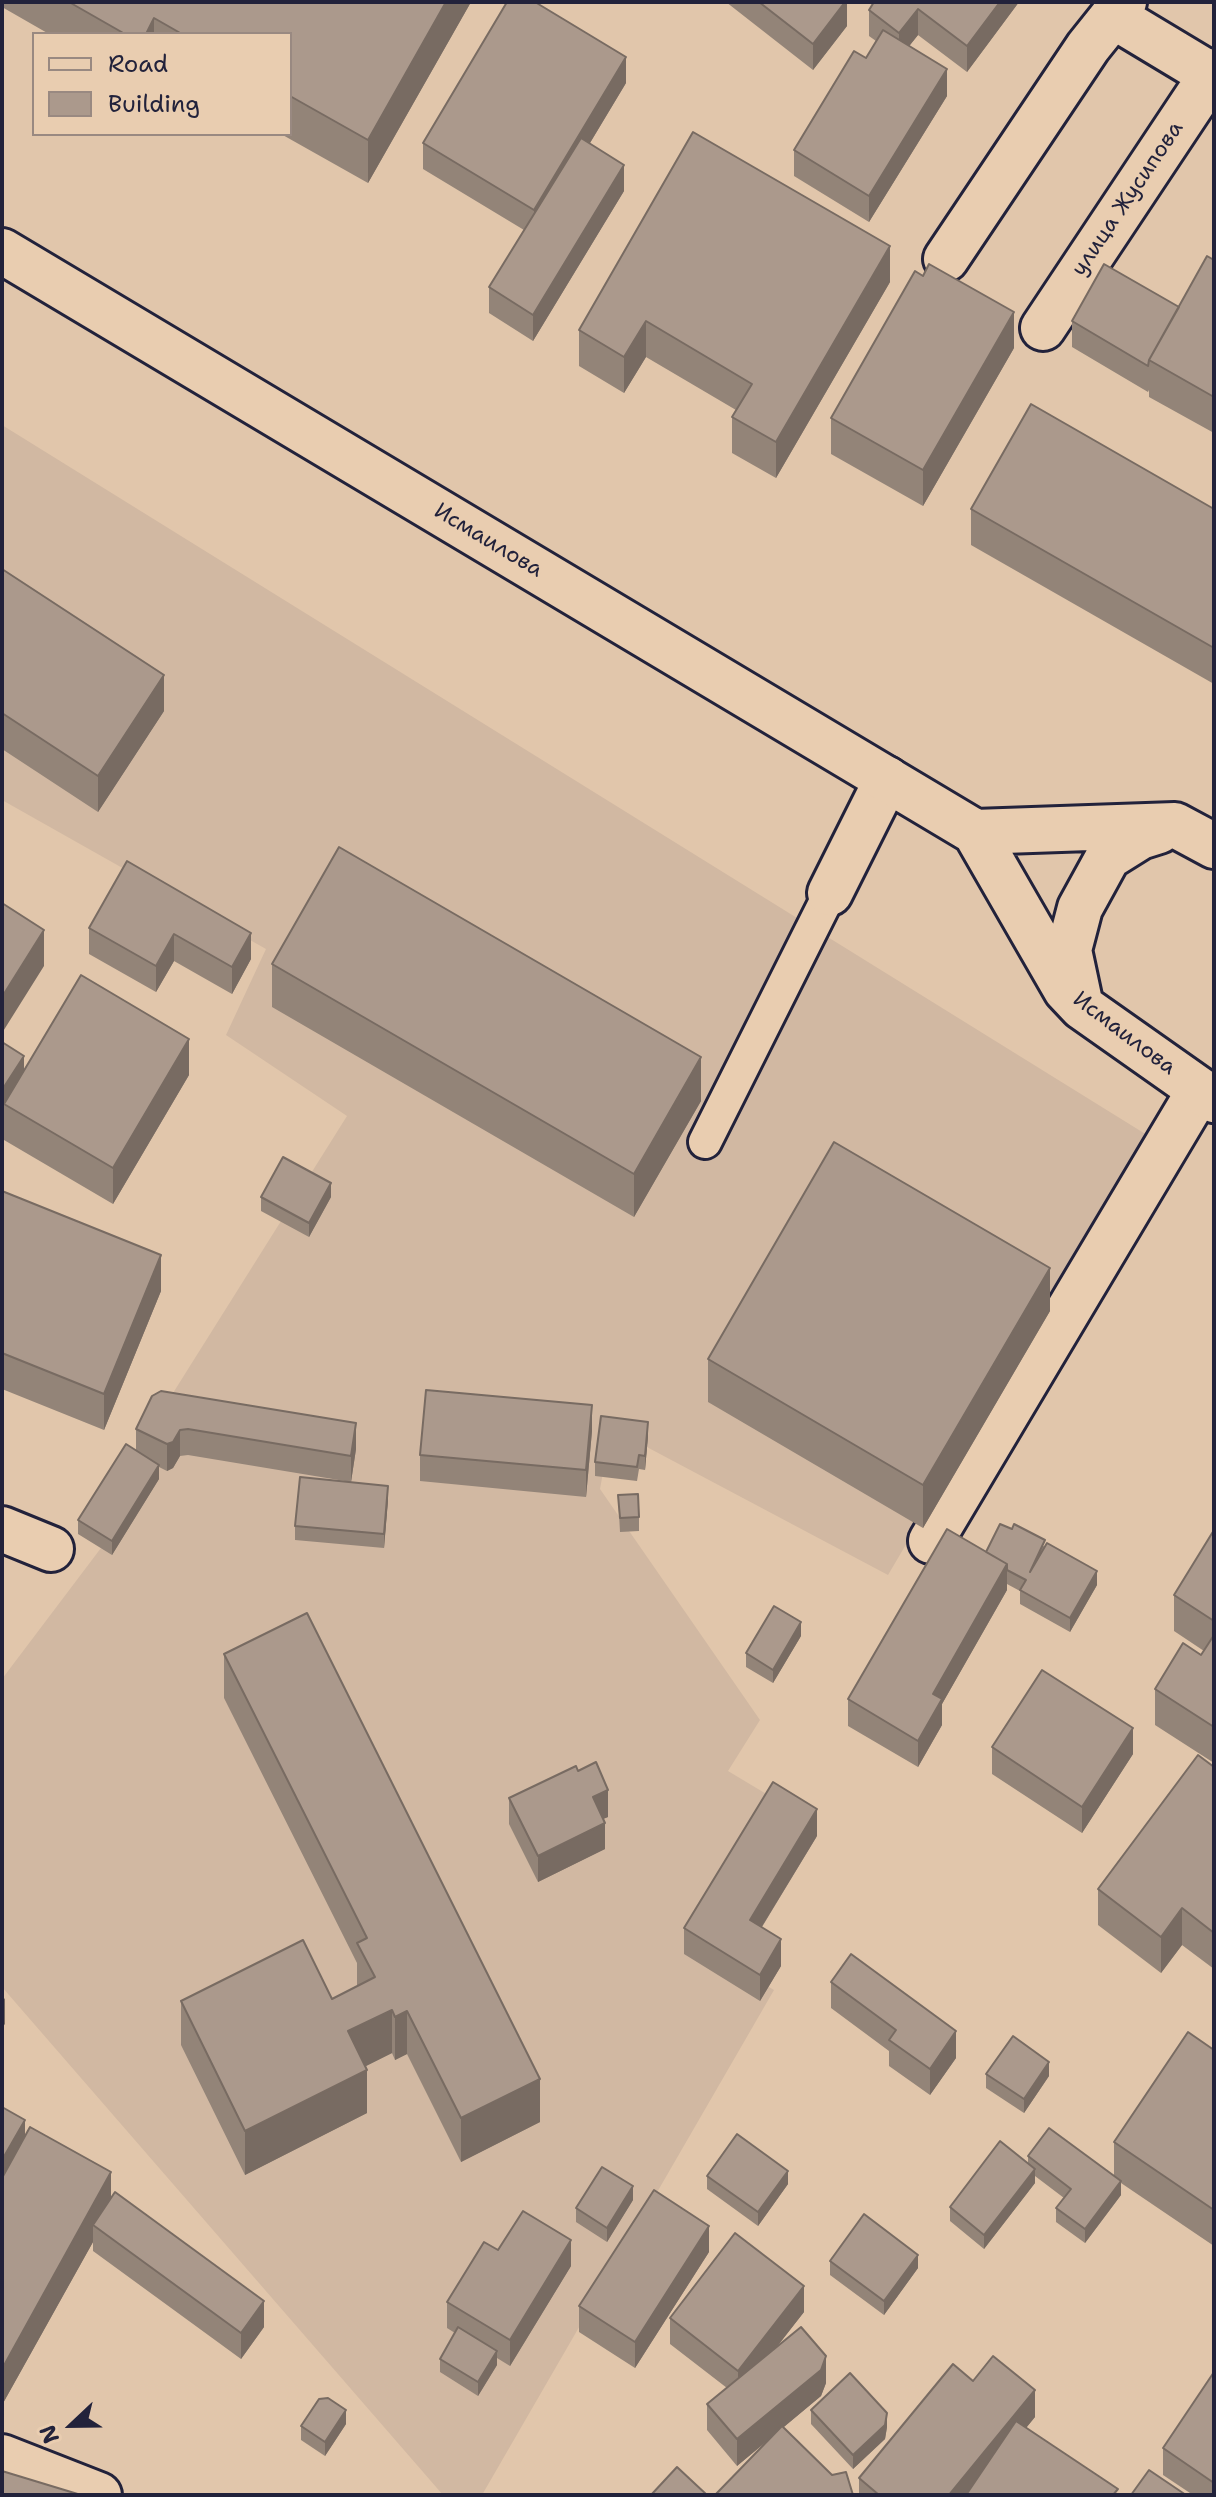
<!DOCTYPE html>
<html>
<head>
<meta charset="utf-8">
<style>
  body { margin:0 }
  #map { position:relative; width:1216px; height:2497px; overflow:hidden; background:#e1c6ab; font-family:"Shantell Sans",sans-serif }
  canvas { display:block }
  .frame { position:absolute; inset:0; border:4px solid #22223b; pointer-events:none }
  .legend { position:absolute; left:32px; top:32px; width:260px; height:104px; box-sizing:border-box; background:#e9cdb0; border:2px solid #998981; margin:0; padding:10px 14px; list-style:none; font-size:24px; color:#22223b }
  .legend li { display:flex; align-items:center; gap:16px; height:40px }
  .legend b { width:40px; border:2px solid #998981 }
  .north { position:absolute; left:32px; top:2385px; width:80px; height:80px; -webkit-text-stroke:6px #e9cdb0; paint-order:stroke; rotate:248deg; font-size:22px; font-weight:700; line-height:32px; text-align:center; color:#22223b }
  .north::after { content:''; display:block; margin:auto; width:28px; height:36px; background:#22223b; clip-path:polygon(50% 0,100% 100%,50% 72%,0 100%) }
</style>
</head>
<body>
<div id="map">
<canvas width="1216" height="2497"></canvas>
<div class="frame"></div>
<ul class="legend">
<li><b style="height:10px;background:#e9cdb0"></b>Road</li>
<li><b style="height:22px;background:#ab998c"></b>Building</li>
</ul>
<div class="north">N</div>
</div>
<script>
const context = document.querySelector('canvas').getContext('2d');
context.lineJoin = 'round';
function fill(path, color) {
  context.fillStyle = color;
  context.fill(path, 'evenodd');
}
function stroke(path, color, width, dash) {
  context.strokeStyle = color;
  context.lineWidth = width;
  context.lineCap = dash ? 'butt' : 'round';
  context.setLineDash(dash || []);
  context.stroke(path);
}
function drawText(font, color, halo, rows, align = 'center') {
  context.font = font + ' "Shantell Sans",sans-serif';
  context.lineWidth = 6;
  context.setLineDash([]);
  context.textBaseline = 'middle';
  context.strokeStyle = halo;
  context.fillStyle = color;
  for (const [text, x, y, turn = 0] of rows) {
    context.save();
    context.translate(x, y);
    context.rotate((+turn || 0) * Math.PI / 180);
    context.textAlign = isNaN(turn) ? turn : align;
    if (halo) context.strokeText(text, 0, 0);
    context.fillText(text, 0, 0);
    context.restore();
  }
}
fill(new Path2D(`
  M2 425 1147 1135 888 1575 611 1428 600 1489 760 1720 728 1771 783 1804 700 1945 774 1990 482 2495H443L2 1987V1679L104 1544 173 1393 347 1116 226 1035 266 949 2 800Z`), '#d1b8a2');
const service = new Path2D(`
  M705 1142 830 893`);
const minor = new Path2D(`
  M1113 16 1211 75
  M946 259 1088 47 1124 2
  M1043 328 1214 71
  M830 893 887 779
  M2 1529 51 1549
  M931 1541 1199 1091
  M2 2457 99 2495`);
const tertiary = new Path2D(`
  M2 251 975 832 1066 990 1082 1007 1214 1100
  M975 832 1175 825 1214 846
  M1079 997 1069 950 1080 908 1108 857 1140 837 1159 831`);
stroke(service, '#22223b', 38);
stroke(minor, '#22223b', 50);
stroke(tertiary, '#22223b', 50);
stroke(service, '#e9cdb0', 32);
stroke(minor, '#e9cdb0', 44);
stroke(tertiary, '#e9cdb0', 44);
fill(new Path2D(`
  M2 2H471L368 183 281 134H290V34H49L2 7Z
  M726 2H847V26L813 70Z
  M874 2H1019L967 72 918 35 909 46 947 96 869 222 794 176V150L866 58 876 41 869 36V10Z
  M626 83 590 143 624 191 533 341 489 313V287L524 230 423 169V143Z
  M1214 260V433L1149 397V390L1148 392 1072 347V321L1179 307Z
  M890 282 776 478 732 453V417L736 410 646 357 624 393 579 366V330Z
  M1014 348 923 506 831 454V418Z
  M971 509H1214V684L971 545Z
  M2 569 164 711 98 812 2 749Z
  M127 861 251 959 232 994 174 961 156 992 89 954V928Z
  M272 964 701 1101 634 1217 272 1007Z
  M2 1042 24 1071 189 1075 113 1204 4 1140Z
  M2 1191 161 1291 104 1430 2 1389Z
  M261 1197H331L309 1237 261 1211Z
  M1050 1311 923 1528 708 1402V1359Z
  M152 1396 356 1449 351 1482 188 1455 180 1456 173 1468 167 1471 159 1467V1479L112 1555 78 1534V1520L136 1450V1429Z
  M592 1431 586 1497 420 1481V1455Z
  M648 1436 645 1470 639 1469 637 1481 595 1476V1462Z
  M618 1495 639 1517V1531L620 1532Z
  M388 1500 384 1548 295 1540V1526Z
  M1214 1530V1763L1155 1725V1689L1201 1655 1204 1651 1174 1631V1595Z
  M1045 1546 1097 1585 1070 1632 1020 1604V1591L1007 1584V1590L942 1704V1725L918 1767 848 1726V1699L986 1552Z
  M801 1636 773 1683 746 1667V1653Z
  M224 1654 540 2122 461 2162 407 2054 395 2060 392 2053 366 2066 367 2113 245 2175 181 2045V2001L332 1999 357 1986V1963L224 1698Z
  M992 1747 1133 1754 1082 1833 992 1774Z
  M1214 1767V1969L1182 1945 1161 1973 1098 1925V1889Z
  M578 1771 608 1817 603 1819 605 1849 538 1882 509 1824V1798Z
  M817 1836 762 1927 781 1966 760 2001 684 1954V1928Z
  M831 1982 956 2058 930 2095 889 2066V2051L831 2008Z
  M1214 2050V2246L1121 2183V2195L1085 2243 1056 2222V2208L1064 2198 1035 2176V2183L984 2249 950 2221V2207L1028 2163V2156L1114 2176V2142Z
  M986 2074 1049 2076 1024 2113 986 2088Z
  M2 2107 25 2136 111 2198 264 2327 241 2359 93 2251V2242L2 2405Z
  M707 2176 788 2184 758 2226 707 2189Z
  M633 2200 607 2242 576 2222V2208Z
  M498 2250 571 2266 510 2366 497 2358V2365L478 2396 440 2372V2359L455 2333 447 2328V2302Z
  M709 2252 635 2368 579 2332V2306Z
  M830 2261 918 2268 884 2315 830 2275Z
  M804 2312 777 2346 826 2383 821 2396 737 2466 707 2430V2404L727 2388 670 2344V2318Z
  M1214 2372V2495H1193L1163 2475V2448Z
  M973 2381 1035 2417 1026 2428 1118 2495H859V2478Z
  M811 2410 887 2427 885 2439 853 2469 811 2424Z
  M346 2424 325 2456 301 2440V2426Z`), '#938478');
fill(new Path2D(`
  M446 2H471L368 183V140Z
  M836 2H847V26L813 70V44Z
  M1000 2H1019L967 72V46Z
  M918 9V35L899 59V33Z
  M154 18V34H146Z
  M626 57V83L534 236V210Z
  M947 69V96L869 222V196Z
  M624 165V191L533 341V315Z
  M890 246V282L776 478V442Z
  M1014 312V348L923 506V470Z
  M646 321V357L624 393V357Z
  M164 675V711L98 812V776Z
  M44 930V966L2 1033V997Z
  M251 933V959L232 994V967Z
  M174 934V961L156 992V966Z
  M189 1039V1075L113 1204V1168Z
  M24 1056V1092L4 1104V1123L2 1126V1090Z
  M701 1057V1101L634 1217V1174Z
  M331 1183V1197L309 1237V1223Z
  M161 1255V1291L104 1430V1394Z
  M1050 1268V1311L923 1528V1485Z
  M592 1405V1431L586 1497V1470Z
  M648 1422V1436L645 1470V1456Z
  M356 1423V1449L351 1482V1456Z
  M180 1430V1456L173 1468 167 1471V1444Z
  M159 1465V1479L112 1555V1541Z
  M388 1486V1500L384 1548V1534Z
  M1007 1564V1590L942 1704V1725L918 1767V1741L933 1694Z
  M1097 1571V1585L1070 1632V1618Z
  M801 1622V1636L773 1683V1670Z
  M1133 1728V1754L1082 1833V1807Z
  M608 1790V1817L593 1823V1797Z
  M817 1809V1836L750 1946V1920Z
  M605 1823V1849L538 1882V1856Z
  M1182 1908V1945L1161 1973V1937Z
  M781 1939V1966L760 2001V1975Z
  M5 1998V2024L2 2028V2002Z
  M392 2010V2053L348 2075V2031Z
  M407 2011V2054L395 2060V2017Z
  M956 2031V2058L930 2095V2069Z
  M1049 2062V2076L1024 2113V2099Z
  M367 2070V2113L245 2175V2131Z
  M540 2079V2122L461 2162V2118Z
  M25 2120V2156L2 2196V2160Z
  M1035 2169V2183L984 2249V2235Z
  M788 2171V2184L758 2226V2212Z
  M111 2172V2209L93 2225V2242L2 2405V2369Z
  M1121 2181V2195L1085 2243V2229Z
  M633 2186V2200L607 2242V2228Z
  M709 2226V2252L635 2368V2342Z
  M571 2240V2266L510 2366V2340Z
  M918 2255V2268L884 2315V2301Z
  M804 2286V2312L738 2397V2371Z
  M264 2301V2327L241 2359V2333Z
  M497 2351V2365L478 2396V2382Z
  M826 2356V2383L821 2396 737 2466V2439Z
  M1035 2390V2417L971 2495H949Z
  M346 2410V2424L325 2456V2442Z
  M887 2413V2427L885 2439 853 2469V2455Z`), '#786b62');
const building = new Path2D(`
  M69 2H446L368 140 290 96V34H182L154 18 146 34H125Z
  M507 2H535L626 57 534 210 423 143Z
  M759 2H845L813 44Z
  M874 2H1000L967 46 918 9 899 33 869 10Z
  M883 30 947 69 869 196 794 150 854 51 866 58Z
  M693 132 890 246 776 442 732 417 752 384 646 321 624 357 579 330Z
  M581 138 624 165 533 315 489 287Z
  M1207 256 1214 260V397L1149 360Z
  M929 264 1014 312 923 470 831 418 915 271 923 276Z
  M1104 264 1179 307 1149 360 1148 366 1072 321Z
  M1031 404 1214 509V648L971 509Z
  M2 569 164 675 98 776 2 713Z
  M339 847 701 1057 634 1174 272 964Z
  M127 861 251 933 232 967 174 934 156 966 89 928Z
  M2 903 44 930 2 997Z
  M81 975 189 1039 113 1168 4 1104Z
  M2 1042 24 1056 2 1090Z
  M834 1142 1050 1268 923 1485 708 1359Z
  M283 1157 331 1183 309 1223 261 1197Z
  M2 1191 161 1255 104 1394 2 1353Z
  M426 1390 592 1405 586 1470 420 1455Z
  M161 1391 356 1423 351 1456 188 1429 180 1430 173 1442 167 1444 136 1429 152 1396Z
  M601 1416 648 1422 645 1456 639 1455 637 1467 595 1462Z
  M126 1444 159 1465 112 1541 78 1520Z
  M300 1477 388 1486 384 1534 295 1526Z
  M638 1494 639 1517 620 1518 618 1495Z
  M1000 1524 1012 1529 1014 1524 1045 1540 1030 1572 1047 1543 1097 1571 1070 1618 1020 1590 1026 1580 1007 1570V1564L986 1552Z
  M947 1529 1007 1564 933 1694 942 1699 918 1741 848 1699Z
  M1214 1530V1621L1174 1595Z
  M774 1606 801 1622 773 1670 746 1653Z
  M307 1613 540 2079 461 2118 407 2011 395 2017 392 2010 348 2031 367 2070 245 2131 181 2001 303 1940 332 1999 375 1977 357 1943 367 1938 224 1654Z
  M1214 1635V1727L1155 1689 1183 1643 1201 1655Z
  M1042 1670 1133 1728 1082 1807 992 1747Z
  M1198 1755 1214 1767V1933L1182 1908 1161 1937 1098 1889Z
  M596 1762 608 1790 593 1797 605 1823 538 1856 509 1798 576 1766 578 1771Z
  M773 1782 817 1809 750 1920 781 1939 760 1975 684 1928Z
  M851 1954 956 2031 930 2069 889 2040 896 2030 831 1982Z
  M1188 2032 1214 2050V2210L1114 2142Z
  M1013 2036 1049 2062 1024 2099 986 2074Z
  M2 2107 25 2120 2 2160Z
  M30 2127 111 2172 2 2369V2178Z
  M1049 2128 1121 2181 1085 2229 1056 2208 1071 2189 1028 2156Z
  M737 2134 788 2171 758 2212 707 2176Z
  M1000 2141 1035 2169 984 2235 950 2207Z
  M602 2167 633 2186 607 2228 576 2208Z
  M654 2190 709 2226 635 2342 579 2306Z
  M115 2192 264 2301 241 2333 93 2225Z
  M523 2211 571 2240 510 2340 447 2302 484 2242 498 2250Z
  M864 2214 918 2255 884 2301 830 2261Z
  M735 2233 804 2286 738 2371 670 2318Z
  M458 2327 497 2351 478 2382 440 2359Z
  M801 2327 826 2356 821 2370 737 2439 707 2404Z
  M993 2356 1035 2390 949 2495H879L859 2478 953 2364 973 2381Z
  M1214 2372V2483L1163 2448Z
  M850 2373 887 2413 885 2425 853 2455 811 2410Z
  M328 2398 346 2410 325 2442 301 2426 319 2399Z
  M1016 2421 1118 2489 1113 2495H966Z
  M782 2426 832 2475 846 2472 853 2495H715Z
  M677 2467 707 2495H651Z
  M1149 2470 1186 2495H1131Z
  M2 2471 81 2495H2Z`);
fill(building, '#ab998c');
stroke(building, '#786b62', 2);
drawText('22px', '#22223b', '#e9cdb0', [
  ["улица Жусипова",1128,199,-56],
  ["Исмаилова",488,541,31],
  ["Исмаилова",1124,1034,37]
]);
</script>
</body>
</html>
